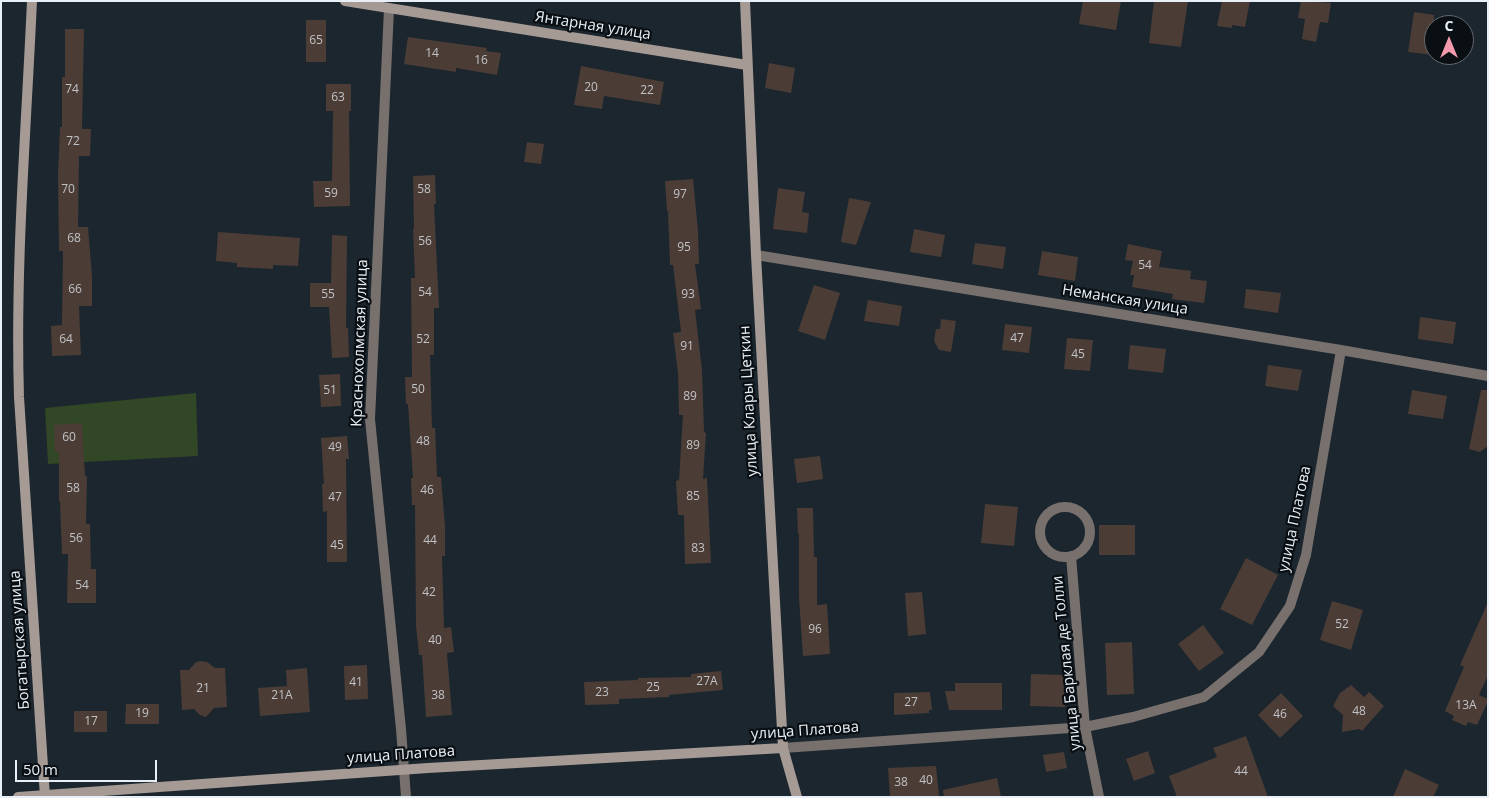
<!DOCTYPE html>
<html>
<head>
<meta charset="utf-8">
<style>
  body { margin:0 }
  #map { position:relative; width:1489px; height:798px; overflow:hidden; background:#1b262f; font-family:"Open Sans",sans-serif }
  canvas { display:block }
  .frame { position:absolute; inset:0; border:2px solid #e8eff6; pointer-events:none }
  .north { position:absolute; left:1424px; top:15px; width:50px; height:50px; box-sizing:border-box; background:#0a0f13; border:1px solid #63696e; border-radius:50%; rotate:0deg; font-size:14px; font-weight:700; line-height:20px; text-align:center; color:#e8eff6 }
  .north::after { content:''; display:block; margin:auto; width:18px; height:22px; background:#f39aac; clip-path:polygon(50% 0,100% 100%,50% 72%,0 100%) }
  .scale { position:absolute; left:15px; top:760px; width:142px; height:22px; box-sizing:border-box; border:2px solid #e8eff6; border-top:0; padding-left:6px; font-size:15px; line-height:18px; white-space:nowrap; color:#e8eff6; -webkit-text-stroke:4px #0a0f13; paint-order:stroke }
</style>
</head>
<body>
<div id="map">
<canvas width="1489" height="798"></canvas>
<div class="frame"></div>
<div class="north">С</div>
<div class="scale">50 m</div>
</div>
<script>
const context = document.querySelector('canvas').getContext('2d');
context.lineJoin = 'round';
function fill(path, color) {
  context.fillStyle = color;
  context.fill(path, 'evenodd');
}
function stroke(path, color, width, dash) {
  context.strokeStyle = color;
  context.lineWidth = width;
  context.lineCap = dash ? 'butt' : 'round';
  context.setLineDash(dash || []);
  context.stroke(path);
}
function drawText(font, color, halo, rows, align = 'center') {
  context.font = font + ' "Open Sans",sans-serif';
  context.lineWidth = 4.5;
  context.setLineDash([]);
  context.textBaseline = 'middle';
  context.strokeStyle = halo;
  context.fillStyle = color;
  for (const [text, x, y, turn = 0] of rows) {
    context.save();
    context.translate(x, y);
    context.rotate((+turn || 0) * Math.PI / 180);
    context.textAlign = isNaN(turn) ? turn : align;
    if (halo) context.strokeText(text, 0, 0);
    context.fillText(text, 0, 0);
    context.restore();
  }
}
fill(new Path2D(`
  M196 393 198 456 48 464 45 408Z`), '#314725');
fill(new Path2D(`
  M1083 1H1121L1116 30 1079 24Z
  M1154 1H1188L1181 47 1149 43Z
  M1222 1H1250L1245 27 1232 25V28L1217 26Z
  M1301 1 1331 3 1328 23 1320 22 1316 42 1302 39 1305 19 1298 18Z
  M1414 12 1434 15V55L1408 52Z
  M306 20H326V62H306Z
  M65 29H84L82 129H91L90 156H79L78 227H88L92 276V306H79L81 355 52 356 51 326 62 325 63 251H59L58 175 60 127H62V77H65Z
  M408 37 487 48 486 51 501 53 497 75 456 68V72L404 64Z
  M769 63 795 68 791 93 765 88Z
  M581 66 664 82 660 105 604 96 602 109 574 105Z
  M326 84H351V111H349L350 206 314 207 313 181H332L333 111H326Z
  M527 142 544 144 541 164 524 162Z
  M435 175 436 204H434L439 308H434V355H430L432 428H435L437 477H441L445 527V556H442L444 628 451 627 454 652 447 653 452 715 426 717 422 655H419L416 626 415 505H412L411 478H413L408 404H406L405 377H412L411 278H415L413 229H414L413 176Z
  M693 179 698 231 699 264H695L701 309 695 310 702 370 704 432 706 433 703 479 707 478 711 563 685 564 684 515H678L676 481 679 480 683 415H679L678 373 673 333 681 332 673 265H670L668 211H667L665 181Z
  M778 188 805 192 802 212 809 213 807 233 773 229Z
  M849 198 871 202 856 245 841 242Z
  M914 229 945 235 941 257 910 252Z
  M218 232 300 238 298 266 273 265V269L237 267V263L216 261Z
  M332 235 347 236 346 328H348L349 357 332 358 329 307H310V283H331Z
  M975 243 1006 247 1003 269 972 264Z
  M1128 244 1162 251 1159 267 1191 271 1190 279 1207 281 1204 303 1172 299 1173 294 1132 287 1134 275H1130L1133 261 1125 260Z
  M1042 251 1078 257 1075 281 1038 275Z
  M814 285 840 293 825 340 798 331Z
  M1246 289 1281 293 1278 313 1244 308Z
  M868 300 902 306 899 326 864 321Z
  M1420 317 1456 322 1453 344 1418 339Z
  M941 319 956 321 951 352 939 350 934 341 936 329H940Z
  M1005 324 1032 327 1029 353 1002 350Z
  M1067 338 1093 340 1090 371 1064 369Z
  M1130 345 1166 349 1163 373 1128 369Z
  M1268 365 1302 370 1298 391 1265 386Z
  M340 374 341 406 321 407 319 375Z
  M1412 390 1447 396 1443 419 1408 414Z
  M1481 390H1488V446L1480 452 1469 449Z
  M82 423 85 476H87L86 524H90L91 569H96V603H67L68 554H62L60 502 59 501V452H55L54 425Z
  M347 436 349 459H346L347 562H327V511L323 512 322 484H324L321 438Z
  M820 456 823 479 797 483 794 459Z
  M985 504 1018 507 1014 546 981 543Z
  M797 508H813L814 557H817V605L827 604 830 654 803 656 799 598V534H798Z
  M1099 525H1135V555H1099Z
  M1246 558 1278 575 1252 625 1220 609Z
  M922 592 926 634 908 636 905 593Z
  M1332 601 1363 610 1351 650 1320 640Z
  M1488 602V675L1479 695 1488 699V701L1477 725 1468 722 1466 726 1452 720 1454 716 1445 711 1464 667 1460 665Z
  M1203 625 1224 653 1199 671 1178 644Z
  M1132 642 1134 694 1107 695 1105 643Z
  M200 661 207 662 215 668H225L227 707 214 708 206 717 200 715 194 709 182 710 180 670H189L196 662Z
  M367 665 368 699 345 700 344 666Z
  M307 668 310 712 260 716 258 688 287 686 286 670Z
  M721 671 723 690 669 695V697L619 699V704L585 705 584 682 638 680V678L691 677V674Z
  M1031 674 1067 675 1065 707 1030 706Z
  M955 683H1002V710H949L945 691H955Z
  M1351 685 1364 697 1369 692 1384 706 1362 731 1359 729 1342 732 1343 715 1333 706 1340 693Z
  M930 692 932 710H929V713L894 715V693Z
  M1281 693 1303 716 1280 738 1258 715Z
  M126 704H159V724H125Z
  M74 711H107V732H74Z
  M1246 736 1268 797H1177L1169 776 1217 757 1213 748Z
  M1148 751 1155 773 1134 781 1126 759Z
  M1064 752 1067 768 1046 772 1043 755Z
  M936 766 939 796 890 797 888 768Z
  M1405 769 1439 785 1433 797H1393Z
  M997 778 1001 797H944L943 790Z`), '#4b3d36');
stroke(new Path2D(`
  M389 9 370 419 401 729 406 797
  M756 255 1341 350 1488 376
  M1040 532a25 25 0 1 1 50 0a25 25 0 1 1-50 0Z
  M1071 556 1085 727 1099 797
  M783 748 1085 727 1133 717 1204 697 1259 652 1290 606 1306 555 1341 350`), '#77706c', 10);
stroke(new Path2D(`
  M32 1C26 133 15 265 19 397L45 797
  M345 1 747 65
  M745 1 756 255 783 748 797 797
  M18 797 428 768 783 748`), '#a59a94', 10);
drawText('12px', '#c1c2c6', null, [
  ["65",316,41],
  ["14",432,54],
  ["16",481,61],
  ["20",591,88],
  ["74",72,90],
  ["22",647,91],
  ["63",338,98],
  ["72",73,142],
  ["70",68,190],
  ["58",424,190],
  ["59",331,194],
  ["97",680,195],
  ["68",74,239],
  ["56",425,242],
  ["95",684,248],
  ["54",1145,266],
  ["66",75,290],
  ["54",425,293],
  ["55",328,295],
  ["93",688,295],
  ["47",1017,339],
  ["64",66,340],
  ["52",423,340],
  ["91",687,347],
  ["45",1078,355],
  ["50",418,390],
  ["51",330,391],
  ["89",690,397],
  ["60",69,438],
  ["48",423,442],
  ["89",693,446],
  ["49",335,448],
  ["58",73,489],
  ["46",427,491],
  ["85",693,497],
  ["47",335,498],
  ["56",76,539],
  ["44",430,541],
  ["45",337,546],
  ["83",698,549],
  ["54",82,586],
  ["42",429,593],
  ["52",1342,625],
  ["96",815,630],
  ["40",435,641],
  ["27А",707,682],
  ["41",356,683],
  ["25",653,688],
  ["21",203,689],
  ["23",602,693],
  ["21А",282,696],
  ["38",438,696],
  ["27",911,703],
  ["13А",1466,706],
  ["48",1359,712],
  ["19",142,714],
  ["46",1280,715],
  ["17",91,722],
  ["44",1241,772],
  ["40",926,781],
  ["38",901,783]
]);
drawText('15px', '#e8eff6', '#0a0f13', [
  ["Янтарная улица",593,26,9],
  ["Неманская улица",1125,300,9],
  ["Краснохолмская улица",360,343,-88],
  ["улица Клары Цеткин",749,401,-93],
  ["улица Платова",1295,519,-78],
  ["Богатырская улица",20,640,-94],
  ["улица Барклая де Толли",1067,663,-96],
  ["улица Платова",805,731,-4],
  ["улица Платова",401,755,-4]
]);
</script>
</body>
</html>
